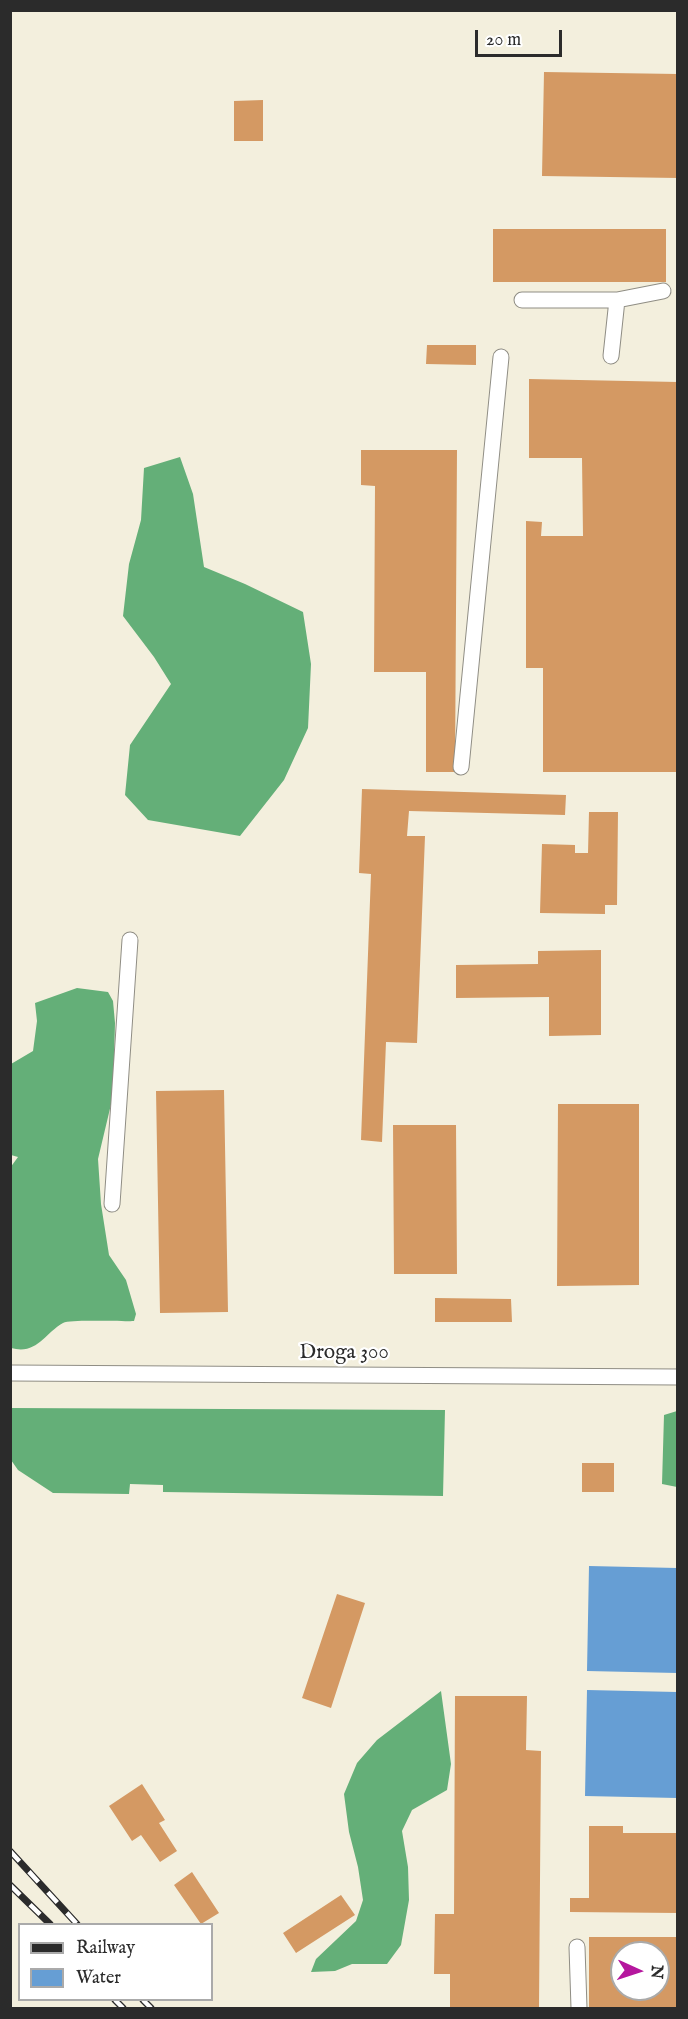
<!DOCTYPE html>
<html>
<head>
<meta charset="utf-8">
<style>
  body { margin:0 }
  #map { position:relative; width:688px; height:2019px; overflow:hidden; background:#f3efdd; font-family:"IM FELL English",serif }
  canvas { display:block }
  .frame { position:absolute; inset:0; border:12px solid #2b2b2b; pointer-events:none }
  .legend { position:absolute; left:18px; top:1923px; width:195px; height:78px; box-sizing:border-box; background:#fff; border:2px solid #aaa; margin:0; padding:8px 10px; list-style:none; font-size:18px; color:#2b2b2b }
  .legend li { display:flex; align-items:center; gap:12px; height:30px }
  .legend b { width:30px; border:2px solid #aaa }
  .north { position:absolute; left:610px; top:1941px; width:60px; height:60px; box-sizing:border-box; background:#fff; border:2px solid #aaa; border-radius:50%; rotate:93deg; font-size:16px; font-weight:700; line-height:24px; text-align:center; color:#2b2b2b }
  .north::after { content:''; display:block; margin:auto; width:21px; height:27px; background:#b5179e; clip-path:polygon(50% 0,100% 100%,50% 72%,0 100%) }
  .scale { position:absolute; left:475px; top:30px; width:87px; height:27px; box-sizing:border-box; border:3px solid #2b2b2b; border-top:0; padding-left:8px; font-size:18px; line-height:21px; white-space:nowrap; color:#2b2b2b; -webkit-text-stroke:4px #fff; paint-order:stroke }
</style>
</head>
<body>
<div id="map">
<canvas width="688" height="2019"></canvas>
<div class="frame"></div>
<ul class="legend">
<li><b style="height:8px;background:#2b2b2b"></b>Railway</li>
<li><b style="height:16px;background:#669ed4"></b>Water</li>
</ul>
<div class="north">N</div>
<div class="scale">20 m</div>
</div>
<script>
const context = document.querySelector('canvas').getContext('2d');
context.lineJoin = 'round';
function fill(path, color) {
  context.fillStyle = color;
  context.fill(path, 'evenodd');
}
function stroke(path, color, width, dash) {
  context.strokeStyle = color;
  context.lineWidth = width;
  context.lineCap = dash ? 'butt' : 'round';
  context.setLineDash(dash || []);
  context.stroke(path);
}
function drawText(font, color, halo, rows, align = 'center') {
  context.font = font + ' "IM FELL English",serif';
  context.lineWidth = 4.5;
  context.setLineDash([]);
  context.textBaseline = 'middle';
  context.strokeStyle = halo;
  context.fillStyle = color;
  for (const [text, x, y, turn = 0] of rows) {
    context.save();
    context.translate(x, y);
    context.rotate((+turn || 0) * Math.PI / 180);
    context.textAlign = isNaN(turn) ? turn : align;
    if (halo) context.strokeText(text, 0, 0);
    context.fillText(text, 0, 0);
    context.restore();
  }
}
fill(new Path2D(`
  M180 457 193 494 204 567 245 584 303 612 311 664 308 728 284 780 240 836 148 820 125 795 130 745 171 684 154 657 123 616 129 564 141 520 144 468Z
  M77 988 108 992 113 1001 115 1023 113 1096 98 1159 101 1204 109 1255 126 1280 136 1314 134 1321C121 1322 72 1319 63 1323 44 1334 37 1355 11 1348L10 1168 18 1157 11 1155V1064L33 1051 37 1021 35 1003Z
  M11 1408 445 1410 443 1496 163 1492V1485L130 1484 129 1494 53 1493 18 1470 11 1460Z
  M677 1411V1487L662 1484 664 1415Z
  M441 1691 451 1764 447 1790 412 1810 402 1831 408 1867 409 1900 401 1945 387 1964H352L335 1971 311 1972 316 1959 356 1921 363 1900 358 1867 349 1832 344 1794 357 1763 377 1740Z`), '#64af78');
fill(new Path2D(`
  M589 1566 677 1568V1673L587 1671Z
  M587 1690 677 1692V1798L585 1796Z`), '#669ed4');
fill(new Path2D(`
  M544 72 678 74V178L542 176Z
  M263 100V141H234V101Z
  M493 229H666V282H493Z
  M427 345H476V365L426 364Z
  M529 379 678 382V772H543V668H526V521L542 522 541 536H583L582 458H529Z
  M361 450H457L455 772H426V672H374L375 486 361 485Z
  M362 789 566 795 565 815 409 811 407 836H425L417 1043 386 1042 382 1142 361 1140 371 874 359 873Z
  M589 812H618L617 905H605V914L540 913 542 844 575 845V853H588Z
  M601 950V1035L549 1036V997L456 998V965L538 964V951Z
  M224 1090 228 1312 160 1313 156 1091Z
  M558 1104H639V1285L557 1286Z
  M393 1125H456L457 1274H394Z
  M435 1298 511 1299 512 1322H435Z
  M582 1463H614V1492H582Z
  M337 1594 365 1603 331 1708 302 1698Z
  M455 1696H527L526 1750 541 1751 539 2008H450V1974H434L435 1914H454Z
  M142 1784 165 1820 159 1823 177 1851 160 1862 141 1835 132 1841 109 1806Z
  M589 1826H623V1833H678V1913L570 1912V1898H589Z
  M192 1872 219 1913 201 1924 174 1885Z
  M341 1895 355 1915 296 1953 283 1933Z
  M589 1937H678V2008H589ZM622 1953H658V1989H622Z`), '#d49963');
const service = new Path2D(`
  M522 300H617
  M611 356 617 300 663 291
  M461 767 501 357
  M112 1204 130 940
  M10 1373 678 1377
  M577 1947 579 2008`);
stroke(service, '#8f8d84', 17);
stroke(service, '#fff', 15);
const rail = new Path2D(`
  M10 1851 77 1924
  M10 1885 50 1924
  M115 2000 123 2008
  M143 2000 151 2008`);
stroke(rail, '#2b2b2b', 7);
stroke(rail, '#fff', 4.5, [14]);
drawText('21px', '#2b2b2b', '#fff', [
  ["Droga 300",344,1354]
]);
</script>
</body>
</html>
